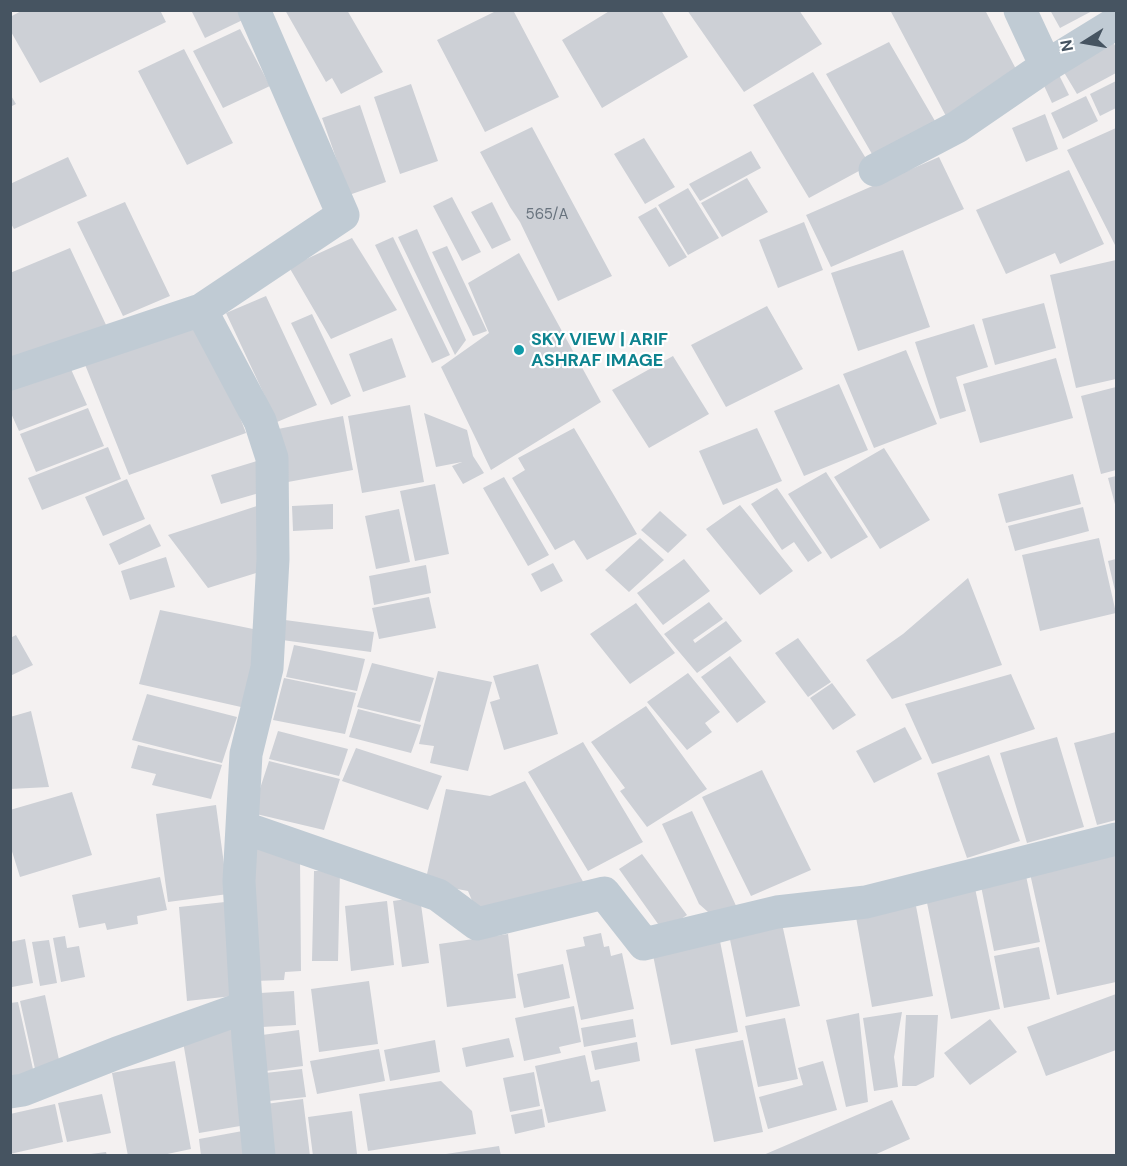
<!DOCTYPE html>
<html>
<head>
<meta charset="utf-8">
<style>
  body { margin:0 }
  #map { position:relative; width:1127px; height:1166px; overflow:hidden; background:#f4f1f1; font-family:"DM Sans",sans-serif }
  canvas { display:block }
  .frame { position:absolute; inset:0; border:12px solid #465461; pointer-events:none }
  .north { position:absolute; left:1055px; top:12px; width:60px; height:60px; -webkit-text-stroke:4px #fff; paint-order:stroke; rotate:259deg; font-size:16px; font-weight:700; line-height:24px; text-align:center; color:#465461 }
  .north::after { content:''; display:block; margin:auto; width:21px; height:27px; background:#465461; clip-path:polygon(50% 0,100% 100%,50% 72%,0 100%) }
</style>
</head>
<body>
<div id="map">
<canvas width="1127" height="1166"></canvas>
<div class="frame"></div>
<div class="north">N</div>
</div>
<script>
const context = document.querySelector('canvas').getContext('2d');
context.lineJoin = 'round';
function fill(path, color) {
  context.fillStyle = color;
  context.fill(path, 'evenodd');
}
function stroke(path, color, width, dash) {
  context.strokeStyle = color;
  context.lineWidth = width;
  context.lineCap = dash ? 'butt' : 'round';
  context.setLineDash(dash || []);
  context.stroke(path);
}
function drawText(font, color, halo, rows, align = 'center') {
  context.font = font + ' "DM Sans",sans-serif';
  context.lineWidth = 4.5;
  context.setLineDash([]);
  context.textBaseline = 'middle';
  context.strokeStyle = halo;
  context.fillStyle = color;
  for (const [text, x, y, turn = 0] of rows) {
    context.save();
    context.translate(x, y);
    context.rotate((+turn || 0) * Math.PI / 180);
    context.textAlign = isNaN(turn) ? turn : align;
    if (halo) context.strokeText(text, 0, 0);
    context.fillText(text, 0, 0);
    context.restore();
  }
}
fill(new Path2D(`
  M23 10H160L166 22 40 83 10 30V17Z
  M191 10H248L251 16 205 38Z
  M285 10H347L383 72 341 94 332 78 326 82Z
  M498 10H513L559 97 485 132 437 40Z
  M611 10H661L688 57 602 108 562 40Z
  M687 10H799L822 44 744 92Z
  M890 10H985L1017 71 947 118Z
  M1050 10H1094L1060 28Z
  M240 29 270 86 223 108 193 51Z
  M1113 41 1116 48V73L1077 94 1062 69Z
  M889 42 935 121 872 154 826 74Z
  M184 49 233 143 187 165 138 71Z
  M1056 69 1069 95 1052 103 1040 77Z
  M813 72 870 165 809 198 753 105Z
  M1116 81V108L1100 116 1090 94Z
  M411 84 438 161 400 174 374 97Z
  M10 94 16 104 10 107Z
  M1086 96 1098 121 1063 139 1051 113Z
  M360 105 386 182 349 195 322 118Z
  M1045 114 1058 149 1026 162 1012 128Z
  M532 127 612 276 558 301 520 222 510 207 480 152Z
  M1116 128V247L1067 150Z
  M644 138 675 187 645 204 614 154Z
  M751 151 761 168 700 201 689 184Z
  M68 157 87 196 14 229 10 222V184Z
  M939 157 964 209 831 267 806 215Z
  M1069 170 1104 244 1060 264 1055 253 1006 274 976 210Z
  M747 178 768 212 722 237 701 203Z
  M688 188 719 238 688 255 658 205Z
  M452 197 481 252 462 261 433 206Z
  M125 202 170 296 123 316 77 222Z
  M492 202 511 240 492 249 471 212Z
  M656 207 687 257 669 267 638 217Z
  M804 222 823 270 778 288 759 240Z
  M417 229 466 340 455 355 398 237Z
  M393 237 450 355 432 363 375 245Z
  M352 238 397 310 331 339 289 267Z
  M447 246 487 331 473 336 432 252Z
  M70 248 107 327 10 362V273Z
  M903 250 930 327 858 351 831 273Z
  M519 253 601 402 491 470 441 367 489 333 468 283Z
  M1116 260V379L1076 388 1050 275Z
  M266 296 317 405 277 422 226 313Z
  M1044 303 1056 348 995 365 982 319Z
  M767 306 803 369 726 407 691 345Z
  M312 314 351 396 331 405 291 323Z
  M202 319 246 433 129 475 84 362Z
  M974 324 988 367 956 377 966 411 940 419 915 342Z
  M392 338 406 377 363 392 349 354Z
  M906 350 937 424 874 448 843 374Z
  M673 356 709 414 649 448 612 390Z
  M1056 358 1073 418 980 443 963 384Z
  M70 367 87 405 19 431 10 411V391Z
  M839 384 868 450 804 476 774 411Z
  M1116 387V470L1101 474 1081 396Z
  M410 405 424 482 362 493 348 416Z
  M88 408 104 446 36 472 20 434Z
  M424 413 467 430 473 456 484 473 463 484 452 466 462 462 436 467Z
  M343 416 353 470 288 482 278 429Z
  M574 428 637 534 587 560 574 540 555 550 512 478 525 470 518 458Z
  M757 428 782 481 723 505 699 451Z
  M108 447 121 479 42 510 28 478Z
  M884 448 930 520 880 549 834 477Z
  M257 461 266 491 221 504 211 475Z
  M826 472 868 537 831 559 788 494Z
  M1073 474 1081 504 1006 523 998 494Z
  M1116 476V508L1108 478Z
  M504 477 549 555 528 566 483 488Z
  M127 479 145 519 103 536 85 497Z
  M435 484 449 554 415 561 400 491Z
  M777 488 822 553 808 562 794 542 782 550 751 504Z
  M263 504 269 569 208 588 168 535Z
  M333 504V529L293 531 292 506Z
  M740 505 793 571 760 595 706 529Z
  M1083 507 1089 531 1015 551 1008 526Z
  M399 509 410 562 376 569 365 516Z
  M660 511 687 535 668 553 641 530Z
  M150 524 161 546 119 565 109 544Z
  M640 538 664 560 629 592 605 570Z
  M1099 538 1116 613 1040 631 1022 555Z
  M166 557 175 587 130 600 121 571Z
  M684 559 710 591 663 625 637 593Z
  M1116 559V595L1108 561Z
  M553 563 563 581 541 592 531 574Z
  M426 565 431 593 374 605 369 576Z
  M968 578 1002 665 892 699 866 660 903 634Z
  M429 597 436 628 379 639 372 608Z
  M709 602 723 619 693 640 695 643 726 621 742 641 697 673 664 634Z
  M636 603 675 653 630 684 590 634Z
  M160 610 263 631 241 707 139 684Z
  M285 620 374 632 371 652 282 640Z
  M16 635 33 665 10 676V638Z
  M798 638 831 682 808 697 775 653Z
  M294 645 365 659 357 691 286 677Z
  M730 656 766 702 737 723 701 677Z
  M372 663 434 678 420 722 357 707Z
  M538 664 558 734 504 750 490 702 500 699 493 676Z
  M438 671 492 682 468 771 430 763 434 746 419 744Z
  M688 673 720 712 705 723 712 732 687 750 647 702Z
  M1011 674 1035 729 932 764 905 704Z
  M284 678 356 693 345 734 273 720Z
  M832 683 856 715 833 730 810 698Z
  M147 694 237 717 222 763 132 740Z
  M646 706 707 789 647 827 620 791 625 788 591 742Z
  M358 709 421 725 411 753 349 737Z
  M31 711 49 787 10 789V717Z
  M905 727 922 759 874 783 856 751Z
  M278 731 348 749 339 776 269 759Z
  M1116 732V820L1097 825 1074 743Z
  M1057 737 1084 827 1027 843 1000 753Z
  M583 742 643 842 588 871 528 772Z
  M138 745 222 765 211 799 152 785 156 774 131 768Z
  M356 748 442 776 428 810 342 781Z
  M989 755 1020 841 967 858 937 773Z
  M269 761 340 779 324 830 252 813Z
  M762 770 811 870 751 896 702 797Z
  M525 781 585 885 476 910 468 891 425 883 446 789 490 796Z
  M72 792 92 855 20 877 10 845V810Z
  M216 805 228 894 168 902 156 814Z
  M692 811 738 910 716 919 699 904 662 824Z
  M254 847 300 857 301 971 285 972 284 980 254 981Z
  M1116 850V982L1057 995 1029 869Z
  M642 854 687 915 663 931 619 869Z
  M314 871H340L338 961H312Z
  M1025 871 1040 942 994 951 980 881Z
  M160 877 167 910 137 916 138 924 107 930 105 923 79 928 72 895Z
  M975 888 1000 1009 951 1019 926 898Z
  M420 897 429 963 402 967 393 901Z
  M387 901 394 965 351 971 345 906Z
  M225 902 233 996 187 1001 179 907Z
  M916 906 933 996 872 1007 856 917Z
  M781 919 800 1006 746 1017 728 930Z
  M601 933 604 947 609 946 611 956 622 953 634 1009 581 1020 566 950 585 946 583 937Z
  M508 934 516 998 447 1007 439 944Z
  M65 936 67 948 79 946 85 977 61 982 53 938Z
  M25 939 33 983 12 987 10 942Z
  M49 940 57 983 40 986 32 942Z
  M720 941 738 1032 671 1045 653 955Z
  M1039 947 1050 999 1004 1008 994 956Z
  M563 964 570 998 524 1008 517 974Z
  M369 981 378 1044 319 1052 311 989Z
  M294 991 296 1025 262 1027 260 993Z
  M1116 994V1050L1046 1076 1027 1027Z
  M45 995 61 1069 37 1078 20 1001Z
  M18 1002 35 1078 10 1083V1003Z
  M574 1006 581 1042 559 1047 561 1053 524 1061 515 1018Z
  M902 1012 894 1057 898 1087 874 1091 863 1018Z
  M859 1013 868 1102 846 1107 826 1020Z
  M906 1015H938L934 1077 916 1086H902Z
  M785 1018 798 1079 758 1087 745 1026Z
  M633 1019 636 1037 584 1047 581 1028Z
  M990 1019 1017 1052 970 1085 944 1053Z
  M236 1027 252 1124 199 1133 182 1036Z
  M299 1030 303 1066 266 1071 262 1035Z
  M509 1038 514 1057 466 1067 462 1048Z
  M435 1040 440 1072 390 1081 384 1050Z
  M743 1040 763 1132 714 1142 695 1049Z
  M637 1042 640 1061 595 1070 591 1051Z
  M379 1049 385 1081 317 1094 310 1061Z
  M585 1055 591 1082 599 1080 606 1111 548 1123 535 1066Z
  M175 1061 191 1149 158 1156H128L112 1073Z
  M823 1061 837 1110 768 1129 759 1097 803 1085 798 1068Z
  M302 1069 306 1097 269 1101 265 1073Z
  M534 1072 540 1106 510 1112 503 1078Z
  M441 1081 472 1111 476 1134 368 1151 359 1094Z
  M102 1094 111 1133 67 1142 58 1103Z
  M303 1099 310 1156H272L266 1104Z
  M892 1100 910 1139 872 1156H761Z
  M55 1104 63 1142 10 1154V1114Z
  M542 1109 545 1127 515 1134 511 1115Z
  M352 1111 357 1154 313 1156 308 1117Z
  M248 1130 252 1156H201L199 1139Z
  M499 1146 501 1156H447L446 1154Z
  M106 1152 107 1156H91V1154Z`), '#cdd0d6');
stroke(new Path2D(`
  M1020 10 1046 66
  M875 170 957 127 1046 66 1116 23
  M201 310 260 421 272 458 273 559 267 668 246 754 239 881 248 1039 259 1156
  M10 374 201 310 343 215 254 10
  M242 827 438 895 477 924 604 893 644 944 777 912 866 902 1116 839
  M10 1092 23 1090 117 1053 246 1007`), '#c0cbd4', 33);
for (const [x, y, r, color] of [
  [519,350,6,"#0f9aa8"]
]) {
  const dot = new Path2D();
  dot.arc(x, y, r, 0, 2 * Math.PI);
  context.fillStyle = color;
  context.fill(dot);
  stroke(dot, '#fff', 2);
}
drawText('15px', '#68737e', null, [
  ["565/A",547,215]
]);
drawText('bold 18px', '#0d838f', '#fff', [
  ["SKY VIEW | ARIF",531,340],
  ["ASHRAF IMAGE",531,361]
], 'left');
</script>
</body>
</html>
